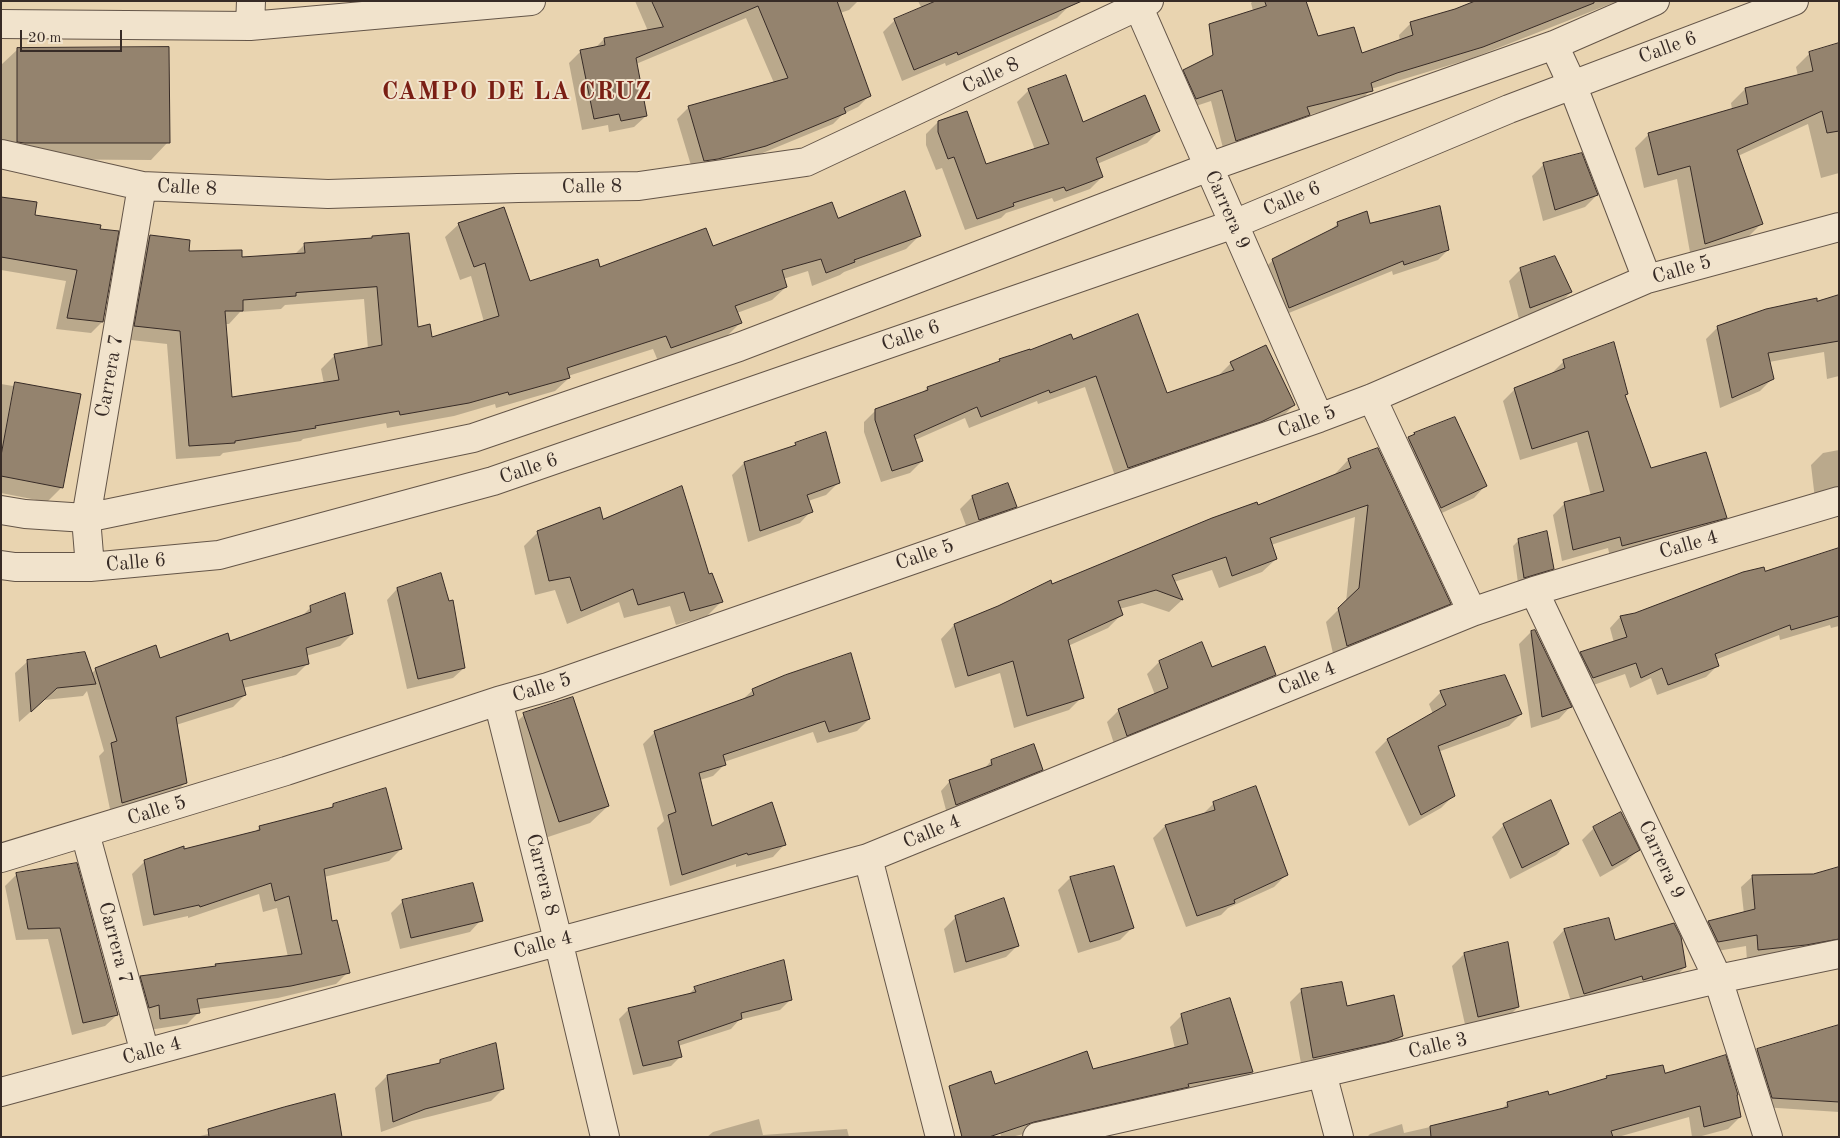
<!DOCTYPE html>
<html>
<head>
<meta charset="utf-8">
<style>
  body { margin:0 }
  #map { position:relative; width:1840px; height:1138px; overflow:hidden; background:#e9d4b0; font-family:"Old Standard TT",serif }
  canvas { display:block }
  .frame { position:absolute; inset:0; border:2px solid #372b26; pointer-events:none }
  .scale { position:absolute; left:20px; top:30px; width:102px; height:22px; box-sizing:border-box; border:2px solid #372b26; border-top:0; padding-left:6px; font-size:15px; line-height:18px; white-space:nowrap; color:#372b26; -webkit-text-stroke:4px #f1e3cc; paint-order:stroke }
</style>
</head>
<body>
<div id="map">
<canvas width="1840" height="1138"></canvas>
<div class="frame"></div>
<div class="scale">20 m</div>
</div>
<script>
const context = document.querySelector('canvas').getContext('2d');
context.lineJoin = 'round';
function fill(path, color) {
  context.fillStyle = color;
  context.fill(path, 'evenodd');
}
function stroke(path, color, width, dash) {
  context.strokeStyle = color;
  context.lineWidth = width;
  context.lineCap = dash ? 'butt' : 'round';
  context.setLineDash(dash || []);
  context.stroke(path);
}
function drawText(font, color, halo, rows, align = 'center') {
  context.font = font + ' "Old Standard TT",serif';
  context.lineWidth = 4;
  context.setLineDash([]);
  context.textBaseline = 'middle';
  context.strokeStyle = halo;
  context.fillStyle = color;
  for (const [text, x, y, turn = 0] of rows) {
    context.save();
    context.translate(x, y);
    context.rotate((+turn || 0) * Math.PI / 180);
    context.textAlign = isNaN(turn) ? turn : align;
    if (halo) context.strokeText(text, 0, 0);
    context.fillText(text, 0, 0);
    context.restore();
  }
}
fill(new Path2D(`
  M635 1H858L849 10 840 13 869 96 858 107 843 114 833 124 753 157 693 172 677 119 689 107 774 83 746 18 636 64 646 116 634 127 609 132 608 125 582 130 569 63 581 51 595 48 604 39 648 31Z
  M918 1H1082L1067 8 1057 18 946 66 945 63 902 81 883 32 895 20 922 9Z
  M1253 1H1303L1258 30 1251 3Z
  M1479 1H1618L1470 59 1371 89 1360 102 1308 115 1296 126 1224 152 1211 101 1184 110 1172 83 1184 71 1361 54 1400 41 1399 35 1411 23 1456 10Z
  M1839 44V173L1821 178 1808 124 1738 156 1761 224 1747 238 1691 258 1677 179 1644 188 1635 148 1649 134 1732 109 1731 103 1745 89 1798 76 1796 67 1810 53Z
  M18 49 168 142 151 160 1 159V65Z
  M1029 90 1082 123 1159 131 1147 143 1097 164 1102 177 1090 189 1054 202 1052 198 1006 213 1001 218 965 230 942 168 936 170 926 145V134L938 122 985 165 1035 150 1017 102Z
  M1544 164 1597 195 1585 207 1543 221 1532 176Z
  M1 198 33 216 99 230 102 322 91 333 56 329 66 281 1 270Z
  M837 219 919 236 906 249 844 272 840 275 812 286 808 271 783 279 786 287 772 300 737 313 740 323 727 336 658 361 653 349 568 376 569 378 555 391 496 408 495 404 454 416 387 428 386 423 303 439 301 441 223 453 220 456 176 459 167 344 122 339 137 249 150 236 187 252 241 259 294 255 305 244 371 239 373 237 416 328 431 338 484 322 471 276 460 280 445 237 459 224 529 282 712 247ZM364 299 368 349 335 355 321 369 324 384 230 399 225 324H229L240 312 281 309 285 305Z
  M1338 223 1369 225 1448 250 1438 260 1393 275 1392 271 1279 317 1263 270 1273 260 1328 233Z
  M1521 269 1571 292 1559 304 1519 319 1509 281Z
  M1839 296V376L1827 379 1824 352 1769 362 1772 379 1760 391 1720 408 1706 339 1718 327Z
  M1072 341 1166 395 1220 376V374L1231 363 1294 405 1282 417 1116 479 1085 387 1038 404 1037 401 969 428 965 418 915 440 922 461 910 473 881 482 864 432V422L876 410 922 393 927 388 996 364 1000 360 1029 350 1030 352Z
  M1564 361 1624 396 1650 470 1726 517 1714 529 1610 557 1608 548 1562 561 1553 515 1565 503 1591 496 1577 442 1520 460 1503 401 1515 389 1552 375V373Z
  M16 383 62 487 47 502 1 493V384L13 386Z
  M1415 434 1485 486 1474 498 1429 519 1396 450Z
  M796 444 838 483 826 495 808 501 811 511 800 523 748 542 732 475 744 463 793 447Z
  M1377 450 1449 603 1436 617 1334 658 1326 622 1346 602 1355 517 1271 545 1276 559 1262 572 1219 588 1212 570 1174 582 1182 600 1169 612 1142 603 1119 609 1121 615 1108 628 1068 646 1082 697 1069 710 1014 728 1000 673 955 688 941 639 954 625 1051 585 1336 475 1335 474 1348 460Z
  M1839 450V497L1815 499 1811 465 1823 453Z
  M972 497 1015 507 1003 518 968 531 960 509Z
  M538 532 708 575 721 602 707 616 676 625 670 606 624 618 619 602 567 624 555 590 535 595 524 546Z
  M1519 540 1552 568 1546 574 1518 583 1513 546Z
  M1839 550V626L1831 628 1830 625 1780 640 1779 635 1715 660 1717 666 1706 677 1657 695 1651 678 1630 688 1625 674 1582 689 1570 664 1581 653 1614 643 1610 628 1620 617 1635 614Z
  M397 589 464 668 453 678 407 689 387 600Z
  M311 607 352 634 340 646 306 656 308 663 296 675 243 688 245 695 233 707 176 725 185 783 173 795 111 814 99 756 104 751 87 691 83 696 44 700 19 722 15 673 27 662 91 674 96 669 159 660 229 643 301 617Z
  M1531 632 1570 707 1559 719 1531 728 1519 644Z
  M1201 644 1212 669 1275 675 1263 687 1115 747 1107 722 1119 710 1155 695 1147 674 1159 662Z
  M1504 676 1521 714 1509 726 1438 752 1453 796 1441 808 1409 826 1375 752 1387 740 1433 714 1429 704 1441 692Z
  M753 690 869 719 857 731 817 743 813 732 724 762 725 764 713 776 700 780 711 828 784 845 773 857 736 867V864L670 886 657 828 664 821 643 744 655 732 742 700Z
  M524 715 608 806 590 823 542 839 506 732Z
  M991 761 1042 769 1033 779 947 814 941 791 950 781 984 769Z
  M1214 803 1286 875 1274 887 1228 908 1221 915 1186 927 1153 838 1165 826 1202 815Z
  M333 805 401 849 389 861 324 877 331 923 348 972 336 984 278 998 198 1009 199 1012 187 1024 149 1030 129 989 141 977 214 968 216 965 288 957 277 908 263 912 259 894 188 918V916L143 926 132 874 144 862 254 833 260 827 330 809Z
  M1504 825 1568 843 1556 855 1510 879 1492 837Z
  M1594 828 1638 850 1626 862 1600 877 1582 840Z
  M76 865 117 1015 105 1026 72 1035 48 939 16 940 5 886 17 874Z
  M1114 868 1132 928 1120 940 1078 953 1058 890 1070 878Z
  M1839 874V945L1747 961 1746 946 1706 953 1697 934 1709 922 1744 914 1741 887 1753 876Z
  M403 901 481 920 470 932 400 949 391 913Z
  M956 917 1018 945 1006 957 954 973 944 929Z
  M1564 930 1615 942 1685 967 1673 979 1572 1005 1553 942Z
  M1464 954 1518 1007 1506 1019 1466 1029 1452 966Z
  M695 988 790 1000 780 1010 739 1020 731 1029 678 1046 681 1056 671 1066 633 1075 619 1019 629 1009 688 995Z
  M1302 990 1346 1008 1402 1036 1390 1048 1302 1069 1290 1002Z
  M1182 1015 1252 1072 1240 1084 1011 1137H1001L995 1093 1092 1071 1175 1049 1170 1027Z
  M1839 1027V1112L1762 1107 1747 1060 1757 1050Z
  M1725 1056 1737 1095 1736 1096 1740 1117 1728 1129 1698 1137H1692L1689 1117 1618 1137H1367L1370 1134 1402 1124 1404 1133 1500 1111 1508 1103 1548 1096 1604 1080 1607 1077 1664 1075Z
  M441 1061 503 1089 491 1101 412 1121 381 1132 375 1088 387 1076 437 1065Z
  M759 1119 763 1135 847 1129 849 1137H707L713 1132Z
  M229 1129 340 1137H196Z`), '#0003');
const building = new Path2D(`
  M652 1H837L871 96 844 108 846 113 766 146 718 159 704 161 688 106 788 78 758 6 636 58 647 116 621 121 619 114 594 119 580 50 605 45 604 38 663 27Z
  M936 1H1082L958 55 957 52 914 70 894 19Z
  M1265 1H1306L1318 36 1354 27 1362 53 1413 35 1410 22 1455 9 1475 1H1594V3L1483 47 1397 73 1371 83 1373 91 1307 107 1310 115 1236 141 1222 90 1196 99 1183 70 1213 55 1209 24 1266 6Z
  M1839 43V131L1827 133 1822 111 1737 150 1763 224 1705 244 1690 166 1658 175 1648 133 1748 104 1745 88 1813 71 1809 52Z
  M169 47 170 143H25L17 142V48Z
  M1066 75 1083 122 1145 95 1160 131 1096 158 1103 177 1066 191 1064 187 1013 203 1014 206 977 219 954 157 948 159 938 132V121L967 111 986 164 1049 144 1028 89Z
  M1582 153 1598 195 1555 210 1543 163Z
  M905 191 921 236 854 260 855 262 826 273 821 259 782 270 787 287 735 306 742 323 671 348 666 336 567 368 570 378 509 395 508 392 469 403 400 415 399 411 315 426 316 428 235 441V443L189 446 180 331 134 326 150 235 190 240 189 251 242 250V257L305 253 304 243 372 238V236L409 233 418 327 430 324 432 337 499 316 485 263 474 267 458 223 504 207 530 281 598 259 600 267 706 228 713 246 832 202 838 218ZM377 287 382 345 334 354 339 380 232 397 225 311H243V300L296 296V293Z
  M1 197 37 202 35 215 101 225 100 229 119 231 103 322 67 318 77 270 1 257Z
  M1440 206 1449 250 1404 265 1403 261 1289 308 1272 259 1338 226 1337 222 1367 211 1370 223Z
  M1555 256 1572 292 1530 308 1520 268Z
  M1839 295V341L1768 353 1774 379 1732 398 1717 326 1766 309 1817 298V301Z
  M1138 314 1167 393 1234 370 1230 362 1266 345 1295 405 1261 422 1128 468 1096 376 1050 393 1049 390 981 417 977 407 914 435 923 461 892 471 875 420V409L928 390 927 387 1000 361 999 359 1030 349V350L1071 334 1073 339Z
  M1614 342 1628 394 1625 395 1651 468 1706 452 1727 518 1622 546 1620 537 1573 550 1564 502 1604 491 1588 431 1532 449 1514 388 1565 368 1563 360Z
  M15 382 81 394 63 488 1 476V456Z
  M1455 417 1487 486 1441 508 1408 437 1415 434 1414 433Z
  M826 432 840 483 807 495 813 512 760 531 744 462 796 445 795 443Z
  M1378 448 1451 604 1347 646 1338 608 1359 588 1368 505 1270 538 1277 559 1232 576 1226 557 1172 575 1183 600 1156 590 1118 601 1123 615 1068 640 1084 698 1027 716 1013 661 968 676 954 624 998 606 1051 580 1052 584 1212 518 1257 502 1258 505 1351 468 1348 459Z
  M1008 483 1017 507 979 520 972 496Z
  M682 486 709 574 712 573 723 602 690 611 684 592 638 605 633 589 581 611 570 577 549 581 537 531 600 507 603 519Z
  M1547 531 1554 569 1524 578 1518 539Z
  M1839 548V616L1791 630 1790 625 1715 654 1719 666 1668 685 1662 668 1641 678 1636 663 1593 678 1580 652 1627 637 1620 616 1635 613 1743 572 1764 567 1765 571Z
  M441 573 449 601 453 600 465 668 418 679 397 588Z
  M345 593 353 634 306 648 309 664 242 680 246 695 176 717 187 783 122 803 111 743 117 741 95 668 156 645 160 658 228 633 230 641 311 612 310 606Z
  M1535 630 1572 707 1542 717 1531 631Z
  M1202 642 1212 667 1265 646 1276 675 1127 736 1118 709 1168 688 1159 661Z
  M85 652 96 684 57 688 31 712 27 660Z
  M851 653 870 719 829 732 825 721 723 755 726 765 699 773 712 826 772 802 786 845 748 855 747 853 682 875 668 815 676 812 654 731 754 695 752 689 785 675Z
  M1505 675 1522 714 1438 746 1455 796 1421 815 1387 739 1446 705 1440 691Z
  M573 697 609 806 559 822 523 713Z
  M1034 744 1043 770 956 805 949 780 992 765 991 760Z
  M1256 786 1288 875 1234 900 1235 903 1197 916 1165 825 1215 810 1213 802Z
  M386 788 402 849 324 869 332 921 337 920 350 973 291 986 197 999 200 1013 160 1019 159 1005 149 1008 140 976 216 966 215 964 302 954 289 896 275 901 271 883 200 907 199 905 154 915 144 860 184 846V849L260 830 259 826 333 807V804Z
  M1551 800 1569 844 1522 868 1503 824Z
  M1621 812 1640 850 1612 866 1593 827Z
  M77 863 118 1015 83 1023 60 928 28 929 16 873Z
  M1114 866 1134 928 1090 942 1070 877Z
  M1839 867V939L1806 945 1758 950 1757 935 1718 942 1708 921 1755 909 1752 875 1813 874Z
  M473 883 483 921 411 938 402 900Z
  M1004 898 1019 946 966 962 955 916Z
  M1609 918 1615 940 1674 923 1681 937 1686 967 1643 980 1642 976 1584 994 1564 929Z
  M1508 942 1519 1007 1478 1017 1464 953Z
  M784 960 792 1000 741 1013 742 1019 678 1041 682 1057 643 1066 628 1008 696 992 694 987Z
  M1342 982 1347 1006 1394 995 1403 1036 1387 1042 1313 1058 1301 989Z
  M1230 998 1253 1072 1188 1084 1189 1087 1034 1122 989 1137H962L949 1086 991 1071 995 1084 1087 1051 1093 1069 1188 1044 1181 1014Z
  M1839 1025V1102L1772 1098 1757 1049Z
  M496 1043 504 1089 425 1109 393 1122 387 1075 440 1063V1060Z
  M1726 1055 1738 1095H1737L1741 1117 1704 1127 1700 1106 1611 1131 1613 1137H1431L1430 1126 1508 1107 1507 1102 1548 1091 1549 1095 1607 1078 1606 1076 1663 1065 1665 1073Z
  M335 1094 342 1137H209L208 1129 284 1107Z`);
fill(building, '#94836e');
stroke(building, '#372b26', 1);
const minor = new Path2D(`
  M1136 1 1319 418
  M1 24 250 26 531 1
  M250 26 251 1
  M1554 45 1572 84 1647 279
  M1 154 142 186 328 194 518 188 639 186 806 162 1149 1
  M1372 398 1472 612
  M1 510 25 514 86 518 473 438 739 347 1209 167 1554 45 1655 1
  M1 565 15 567H90L219 555 493 481 1234 224 1509 109 1794 1
  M90 567 86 518 142 186
  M1534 591 1718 979 1768 1137
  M498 701 558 940 605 1137
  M85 833 145 1053
  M1 858 286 771 498 701 548 687 1319 418 1372 398 1647 279 1839 227
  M868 858 940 1137
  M1322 1073 1339 1137
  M1 1092 868 858 1472 612 1534 591 1839 501
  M1037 1137 1322 1073 1718 979 1839 954`);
stroke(minor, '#645548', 30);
stroke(minor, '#f1e3cc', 28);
drawText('20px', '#372b26', '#f1e3cc', [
  ["Calle 6",1668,48,-20],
  ["Calle 8",991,76,-25],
  ["Calle 8",592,187,-1],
  ["Calle 8",187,188,3],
  ["Calle 6",1292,199,-23],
  ["Carrera 9",1227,210,66],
  ["Calle 5",1682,270,-16],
  ["Calle 6",911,336,-19],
  ["Carrera 7",110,376,-80],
  ["Calle 5",1307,422,-20],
  ["Calle 6",529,469,-19],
  ["Calle 4",1689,545,-16],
  ["Calle 5",925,555,-19],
  ["Calle 6",136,563,-5],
  ["Calle 4",1307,679,-22],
  ["Calle 5",542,688,-17],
  ["Calle 5",157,811,-17],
  ["Calle 4",932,832,-22],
  ["Carrera 9",1661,860,65],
  ["Carrera 8",542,875,76],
  ["Carrera 7",115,943,75],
  ["Calle 4",543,945,-15],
  ["Calle 3",1438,1046,-13],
  ["Calle 4",152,1051,-15]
]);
context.letterSpacing = '1px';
drawText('bold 25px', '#7a1f14', '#f1e3cc', [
  ["CAMPO DE LA CRUZ",517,92]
]);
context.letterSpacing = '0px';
</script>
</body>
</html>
